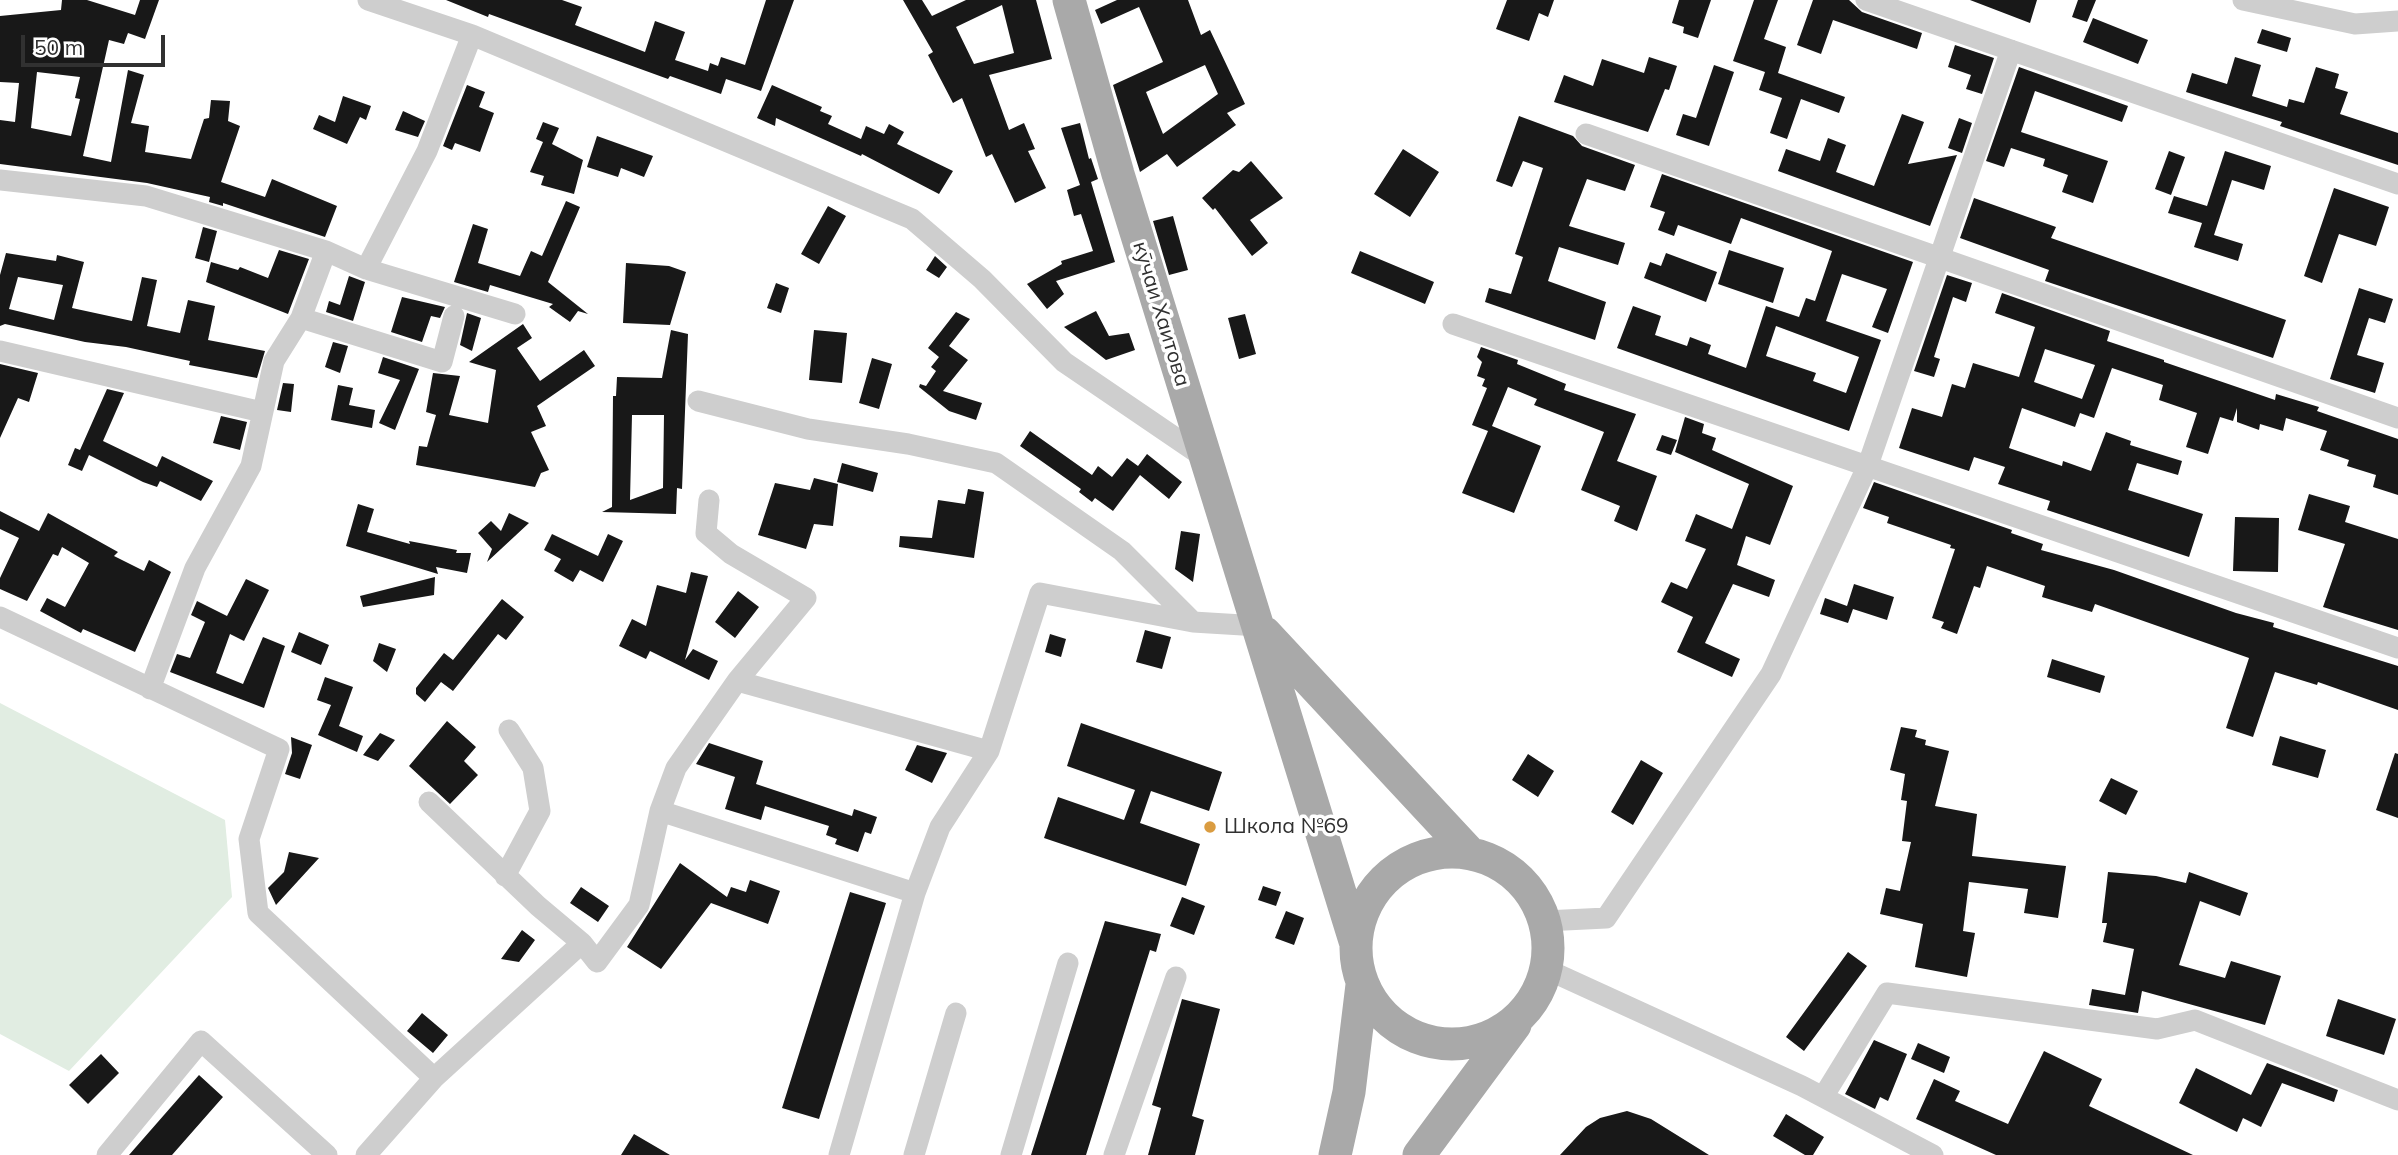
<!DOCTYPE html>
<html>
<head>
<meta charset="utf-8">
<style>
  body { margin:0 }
  #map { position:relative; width:2398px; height:1155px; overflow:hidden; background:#fff; font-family:Mulish,sans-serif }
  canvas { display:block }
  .scale { position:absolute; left:21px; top:35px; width:144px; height:32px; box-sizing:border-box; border:4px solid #313131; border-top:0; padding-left:9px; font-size:21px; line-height:24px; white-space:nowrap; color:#313131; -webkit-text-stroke:5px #fff; paint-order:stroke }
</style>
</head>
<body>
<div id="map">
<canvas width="2398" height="1155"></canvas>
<div class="scale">50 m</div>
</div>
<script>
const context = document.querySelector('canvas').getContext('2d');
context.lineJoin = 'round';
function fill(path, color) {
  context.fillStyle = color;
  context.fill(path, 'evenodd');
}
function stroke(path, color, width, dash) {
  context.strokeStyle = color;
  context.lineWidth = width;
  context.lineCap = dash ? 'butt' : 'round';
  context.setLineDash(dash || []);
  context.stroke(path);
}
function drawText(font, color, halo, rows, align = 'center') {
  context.font = font + ' Mulish,sans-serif';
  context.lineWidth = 7;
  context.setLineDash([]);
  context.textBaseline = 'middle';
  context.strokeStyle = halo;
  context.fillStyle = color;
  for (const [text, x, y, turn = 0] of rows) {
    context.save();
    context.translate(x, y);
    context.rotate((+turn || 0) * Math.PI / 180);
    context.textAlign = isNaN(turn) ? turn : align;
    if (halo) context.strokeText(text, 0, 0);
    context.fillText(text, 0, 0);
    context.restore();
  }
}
fill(new Path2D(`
  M0 703 225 820 232 897 69 1071 0 1034Z`), '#e1ede2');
fill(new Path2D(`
  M62 0H87L135 15 140 0H159L145 39 128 33 124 44 109 40 83 156 111 162 128 70 144 75 131 123 149 126 145 152 191 159 204 119 209 118 211 100 230 101 228 121 240 126 221 182 265 197 272 179 337 206 325 237 223 203V206L209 202 210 197 147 183 0 164V120L15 122 19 83 0 82V16L61 10ZM37 72 80 77 75 98 80 99 71 136 31 128Z
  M446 0H562L582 7 575 25 645 52 655 21 685 32 675 60 708 71 710 63 718 66 721 57 745 65 766 0H794L761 91 726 79 721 94 670 76 668 79 489 14 488 17Z
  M903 0H922L932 16 966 0H1036L1052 59 989 75 1009 130 1024 123 1035 149 1028 151 1046 188 1015 203 992 154 986 157 962 98 953 103 928 55 933 52ZM1002 5 1014 53 974 64 956 27Z
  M1117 0H1188L1201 35 1210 30 1245 104 1227 113 1236 125 1177 167 1167 154 1140 172 1113 85 1163 62 1139 7 1101 24 1095 10ZM1205 65 1218 94 1163 134 1146 92Z
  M1507 0H1554L1548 17 1539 13 1529 41 1496 29Z
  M1679 0H1711L1698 38 1683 33 1684 27 1672 23Z
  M1754 0H1778L1764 39 1786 47 1778 73 1845 97 1839 113 1801 99 1787 139 1770 133 1782 98 1759 90 1765 72 1733 61Z
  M1813 0H1849L1862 12 1922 33 1917 49 1833 20 1821 54 1797 45Z
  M1970 0H2037L2030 23Z
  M2078 0H2096L2087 22 2072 17Z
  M2093 18 2148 40 2138 64 2083 42Z
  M2262 29 2291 38 2287 52 2257 43Z
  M1955 45 1994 58 1982 94 1966 89 1971 75 1948 67Z
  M1649 57 1677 66 1669 90 1665 89 1648 132 1554 102 1564 75 1593 86 1602 59 1644 73Z
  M2235 57 2261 65 2252 96 2287 107 2289 99 2304 103 2316 67 2339 74 2335 88 2348 92 2340 114 2398 133V165L2280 126 2282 122 2186 92 2192 73 2227 84Z
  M1714 65 1734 72 1709 146 1676 135 1683 114 1696 118Z
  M2019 67 2128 106 2122 122 2035 91 2021 132 2108 161 2093 203 2062 192 2068 175 2043 166 2045 159 2011 148 2004 167 1986 161Z
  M467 85 485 92 479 107 494 113 480 152 455 143 452 150 443 146Z
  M772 85 822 107 820 111 832 116 828 124 861 139 866 126 884 134 889 124 904 132 897 144 953 171 939 194 862 154 861 156 776 118 775 126 757 118Z
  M343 96 371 106 366 120 360 117 347 144 313 129 319 115 335 122Z
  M403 111 425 121 418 137 395 130Z
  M1902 114 1924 122 1908 164 1957 155 1930 226 1778 171 1786 149 1820 161 1828 138 1846 145 1836 172 1874 186Z
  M1519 116 1573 136 1582 146 1635 165 1625 191 1587 179 1569 226 1625 243 1618 265 1559 247 1548 281 1606 302 1595 340 1485 302 1489 288 1511 294 1523 257 1515 254 1543 168 1523 161 1512 187 1496 181Z
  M1959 118 1972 123 1962 153 1948 148Z
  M543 122 559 128 552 144 583 160 574 194 541 185 544 176 530 172 543 142 536 139Z
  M1080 123 1089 159 1091 158 1098 179 1091 182 1115 262 1056 281 1064 294 1047 309 1027 284 1062 264 1061 261 1093 251 1081 214 1074 216 1067 190 1080 185 1061 128Z
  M597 136 653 156 644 177 621 168 618 177 587 167Z
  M1403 149 1439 172 1410 217 1374 194Z
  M2169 151 2185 157 2171 195 2155 189Z
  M2225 151 2271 166 2264 190 2232 180 2214 235 2243 244 2238 261 2194 247 2202 223 2168 213 2174 196 2207 206Z
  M1251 161 1283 198 1250 220 1268 243 1252 256 1215 208 1213 210 1202 198 1233 170 1239 172Z
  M1662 174 1913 262 1888 333 1872 327 1887 289 1842 274 1826 321 1881 340 1849 431 1617 348 1633 306 1661 316 1655 335 1687 346 1690 337 1711 345 1708 354 1746 368 1766 306 1799 317 1806 298 1815 301 1832 251 1741 218 1731 244 1678 225 1674 236 1658 230 1665 212 1650 207ZM1776 326 1859 357 1846 393 1813 381 1816 373 1766 356Z
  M2334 188 2389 207 2376 246 2339 234 2322 283 2304 276Z
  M1974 198 2056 227 2051 238 2286 320 2273 358 2045 281 2049 270 1960 238Z
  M566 201 580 207 548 282 588 314 578 311 570 322 549 307 553 304 490 285 488 292 454 282 473 224 488 229 478 263 520 276 531 251 542 256Z
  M828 206 846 216 819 264 801 254Z
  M1173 216 1188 270 1169 275 1153 221Z
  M203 227 217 231 209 262 195 258Z
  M279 250 309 259 288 314 206 282 211 262 238 270 240 267 268 278Z
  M1729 250 1784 268 1773 303 1718 284Z
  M1360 251 1434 282 1425 304 1351 273Z
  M6 253 56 261 57 255 84 262 72 308 132 321 142 277 157 280 147 326 180 333 188 300 215 306 208 340 265 351 257 378 189 365 190 361 126 347 85 342 5 324 0 326V275ZM18 277 63 285 54 320 9 309Z
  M1666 253 1717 272 1706 302 1644 278 1650 262 1661 266Z
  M935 256 947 267 939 278 926 270Z
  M626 263 669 266 686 272 670 325 623 323Z
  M1947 275 1972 283 1966 302 1953 297 1934 357 1940 359 1934 377 1914 371Z
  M349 276 365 282 353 321 326 312 329 301 340 305Z
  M776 283 789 288 781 313 767 308Z
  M2359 288 2393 299 2385 323 2369 318 2357 355 2384 363 2375 393 2330 379Z
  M2002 293 2110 331 2107 341 2164 360V362L2275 400 2276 394 2319 407 2317 411 2398 439V495L2373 487 2376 475 2347 466 2349 460 2320 450 2327 431 2286 418 2283 431 2260 424 2259 430 2237 422V408L2233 421 2220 417 2208 454 2186 447 2197 413 2159 400 2163 385 2112 368 2094 418 2080 413 2075 427 2022 408 2009 448 2062 466 2063 461 2091 471 2106 432 2131 441 2130 445 2182 461 2178 475 2137 463 2128 490 2203 514 2189 557 2047 510 2050 501 1998 484 2005 467 1974 457 1969 471 1899 448 1912 408 1942 417 1952 384 1965 388 1973 363 2019 377 2035 327 1995 313ZM2045 349 2095 365 2082 399 2034 382Z
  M402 297 445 307 440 318 431 316 422 342 391 332Z
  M1096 311 1109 336 1129 333 1135 350 1106 360 1064 327Z
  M956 312 970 319 949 346 968 360 943 391 982 403 976 420 949 411 919 387 920 384 926 386 936 371 931 367 939 357 928 348Z
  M467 313 481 318 472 351 460 345Z
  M1245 314 1256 354 1239 359 1228 318Z
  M523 324 532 338 517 348 540 381 584 350 595 366 537 406 546 426 531 432 549 470 541 473 535 487 416 465 419 446 427 447 436 415 426 412 433 373 460 376 449 415 488 423 496 370 469 362Z
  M671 330 688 334 682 489 677 488 676 514 602 512 612 507 613 396H616L617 377 662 378ZM632 415H664L663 488 630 500Z
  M814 330 847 333 842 383 809 380Z
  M333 342 348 346 340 373 325 367Z
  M1481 347 1518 360 1517 364 1566 384 1564 390 1636 414 1617 461 1657 476 1637 531 1614 521 1620 506 1581 490 1604 432 1534 405 1537 399 1508 387 1492 426 1541 446 1514 513 1462 493 1488 431 1472 425 1487 388 1482 386 1485 379 1477 376 1482 362 1477 357Z
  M383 357 419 369 395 430 379 423 400 380 378 373Z
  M872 358 892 364 879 409 859 403Z
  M0 364 38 373 29 402 18 398 0 438Z
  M283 383 294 384 291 412 277 410Z
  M338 385 353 388 349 405 375 410 372 428 331 420Z
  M107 389 124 393 103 441 157 467 162 456 213 481 201 501 160 481 157 487 143 482 89 455 82 471 68 465 75 448 80 450Z
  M221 416 247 422 240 450 213 443Z
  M1685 417 1704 424 1702 433 1716 438 1712 450 1793 486 1770 545 1746 536 1737 565 1775 580 1769 597 1733 584 1705 643 1740 659 1732 677 1677 652 1693 617 1661 602 1671 582 1687 589 1706 549 1685 541 1696 514 1732 529 1749 484 1675 452Z
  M1030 431 1092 475 1098 466 1112 477 1127 458 1138 466 1147 454 1182 482 1169 499 1140 475 1113 511 1095 498 1092 502 1079 492 1081 489 1020 446Z
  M1662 435 1677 440 1671 455 1656 450Z
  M842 463 878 473 873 492 837 482Z
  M814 478 838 484 833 526 814 524 806 549 758 535 775 483 810 490Z
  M1874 482 2012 530 2011 533 2043 544 2041 550 2114 570 2236 613 2274 623 2273 627 2398 666V710L2318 682 2317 685 2275 672 2253 737 2226 728 2249 658 2095 604 2092 612 2042 597 2045 586 1987 566 1980 588 1974 586 1957 634 1941 628 1944 622 1932 618 1955 549 1950 548 1951 545 1887 523 1889 517 1863 508Z
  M968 489 984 492 974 558 899 547 900 536 932 538 938 500 965 504Z
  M2309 494 2350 506 2345 522 2398 539V630L2323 607 2345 544 2298 530Z
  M358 504 374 509 367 532 410 544 409 541 457 550 456 553H471L467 573 436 567 438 574 346 546Z
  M0 511 39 531 48 513 118 552 114 556 144 571 149 560 171 572 135 652 83 629 81 633 40 611 47 598 65 607 89 563 62 547 58 556 53 554 27 601 0 589V578L19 538 0 529Z
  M509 513 529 523 487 562 492 549 478 533 491 521 501 531Z
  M2235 517 2279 518 2278 572 2233 571Z
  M1181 531 1200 534 1193 582 1175 569Z
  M552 534 598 556 608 534 623 541 603 582 580 570 573 582 554 571 561 559 544 550Z
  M691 572 708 576 685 660 693 649 718 661 709 680 650 651 646 659 619 646 632 619 646 626 657 585 686 593Z
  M435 577 434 595 363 607 360 596Z
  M246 579 269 590 244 641 230 634 216 673 243 684 263 637 285 646 264 708 170 672 177 654 190 658 205 622 191 615 197 601 227 616Z
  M1854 584 1894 597 1887 620 1853 609 1848 623 1820 614 1825 598 1847 606Z
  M738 591 759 607 735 638 715 622Z
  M502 599 524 617 506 640 498 634 453 691 441 682 425 702 416 694V688L444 653 453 660Z
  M1145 630 1171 637 1162 669 1136 662Z
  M299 632 329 645 321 665 291 652Z
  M1050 634 1066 639 1061 657 1045 652Z
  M379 643 396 649 387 672 373 661Z
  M2052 659 2105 676 2100 693 2047 677Z
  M325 677 353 687 339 726 363 736 357 752 318 735 331 705 317 700Z
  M447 721 476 747 464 761 478 775 450 804 409 766Z
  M1081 723 1222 772 1209 811 1151 791 1140 823 1200 844 1186 886 1044 838 1058 797 1124 820 1135 790 1067 766Z
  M1901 727 1917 730 1915 737 1926 740 1925 745 1949 751 1935 806 1977 814 1972 856 2066 866 2058 918 2024 913 2028 889 1969 882 1963 931 1975 933 1967 977 1915 967 1923 924 1880 914 1886 888 1900 891 1911 842 1902 841 1907 801 1901 800 1905 774 1890 770Z
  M380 733 395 740 378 761 363 755Z
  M2280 736 2326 750 2318 778 2272 765Z
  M291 737 312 745 300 779 285 774 292 753Z
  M709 743 763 761 756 784 852 816 854 809 877 817 871 834 865 832 858 852 835 844 837 839 826 835 829 826 765 806 761 820 725 809 735 777 696 764Z
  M917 745 947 753 932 783 905 770Z
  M2395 753 2398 754V818L2376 810Z
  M1528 754 1554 771 1538 797 1512 780Z
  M1641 760 1663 773 1633 825 1611 812Z
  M2111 778 2138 791 2126 815 2099 801Z
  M289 852 319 858 276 905 268 888 284 872Z
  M680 863 727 897 731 887 746 892 750 880 780 891 768 924 711 903 661 969 627 947Z
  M2108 872 2156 876 2186 883 2189 872 2248 893 2240 916 2200 901 2179 965 2225 978 2231 961 2281 976 2265 1025 2142 991 2138 1013 2089 1005 2092 989 2125 995 2134 949 2103 942 2107 923H2102Z
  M1263 886 1281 892 1276 906 1258 900Z
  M581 887 609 906 598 922 570 903Z
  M850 892 886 903 819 1119 782 1108Z
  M1182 897 1205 906 1194 935 1170 926Z
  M1286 911 1304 918 1294 945 1275 938Z
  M1105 921 1161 934 1156 952 1150 950 1086 1155H1031Z
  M522 930 535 940 519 962 501 959Z
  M1848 952 1867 966 1804 1051 1786 1037Z
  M1182 999 1220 1009 1192 1116 1204 1120 1195 1155H1148L1161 1108 1152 1105Z
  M2338 999 2396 1019 2384 1055 2326 1036Z
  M422 1013 448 1035 433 1053 407 1031Z
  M1874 1040 1907 1054 1888 1101 1880 1097 1875 1109 1845 1094Z
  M1918 1043 1950 1057 1944 1073 1911 1059Z
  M2044 1051 2102 1079 2089 1106 2193 1155H1996L1916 1119 1934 1079 1960 1091 1955 1101 2008 1124Z
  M101 1054 119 1073 88 1104 69 1085Z
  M2267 1063 2338 1090 2334 1102 2282 1083 2261 1127 2243 1118 2237 1132 2179 1103 2196 1068 2251 1095Z
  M199 1075 223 1097 172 1155H129Z
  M1627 1111 1651 1119 1709 1155H1560L1586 1127 1600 1118Z
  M1786 1114 1824 1137 1813 1155H1805L1773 1136Z
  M634 1134 670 1155H621Z`), '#181818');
stroke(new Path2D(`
  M368 0 472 35 912 219 982 279 1064 362 1205 458
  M1866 0 2398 184
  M2243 0 2355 24 2398 21
  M1586 134 2398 418
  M0 180 146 196 326 251 366 269 515 314
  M366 269 427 151 472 35
  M301 318 442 362 454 316
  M1453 324 2398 648
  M0 351 262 412
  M698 401 808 429 908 444 996 463 1122 551 1193 622
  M709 500 706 533 731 554 806 598 737 681
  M0 617 279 749 249 839 258 913 434 1078
  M150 689 195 568 251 466 274 361 301 318 326 251
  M429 802 538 906 582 943
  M660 811 915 893 940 827 989 751 1040 593 1193 622 1259 626
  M505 876 540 811 533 768 509 730
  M1545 921 1606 918 1771 674 1868 465 2011 50
  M1546 969 1802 1086 1933 1155
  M1823 1097 1887 993 2157 1029 2195 1020 2398 1100
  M107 1155 201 1041 327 1155
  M366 1155 434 1078 582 943 597 962 639 905 660 811 676 768 737 681 989 751
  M839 1155 915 893
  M914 1155 956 1013
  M1011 1155 1068 963
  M1114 1155 1176 977`), '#cecece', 21);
stroke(new Path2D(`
  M1069 0 1118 174 1355 941
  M1265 633 1469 852
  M1356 948a96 96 0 1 1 192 0a96 96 0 1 1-192 0Z
  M1335 1155 1349 1092 1362 985
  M1419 1155 1515 1025`), '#a9a9a9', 33);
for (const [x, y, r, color] of [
  [1210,827,7,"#da9c41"]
]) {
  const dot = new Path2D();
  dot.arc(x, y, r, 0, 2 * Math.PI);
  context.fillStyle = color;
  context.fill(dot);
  stroke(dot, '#fff', 2.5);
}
drawText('21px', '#313131', '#fff', [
  ["кӯчаи Хаитова",1161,314,73]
]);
drawText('21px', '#313131', '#fff', [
  ["Школа №69",1224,827]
], 'left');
</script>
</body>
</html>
